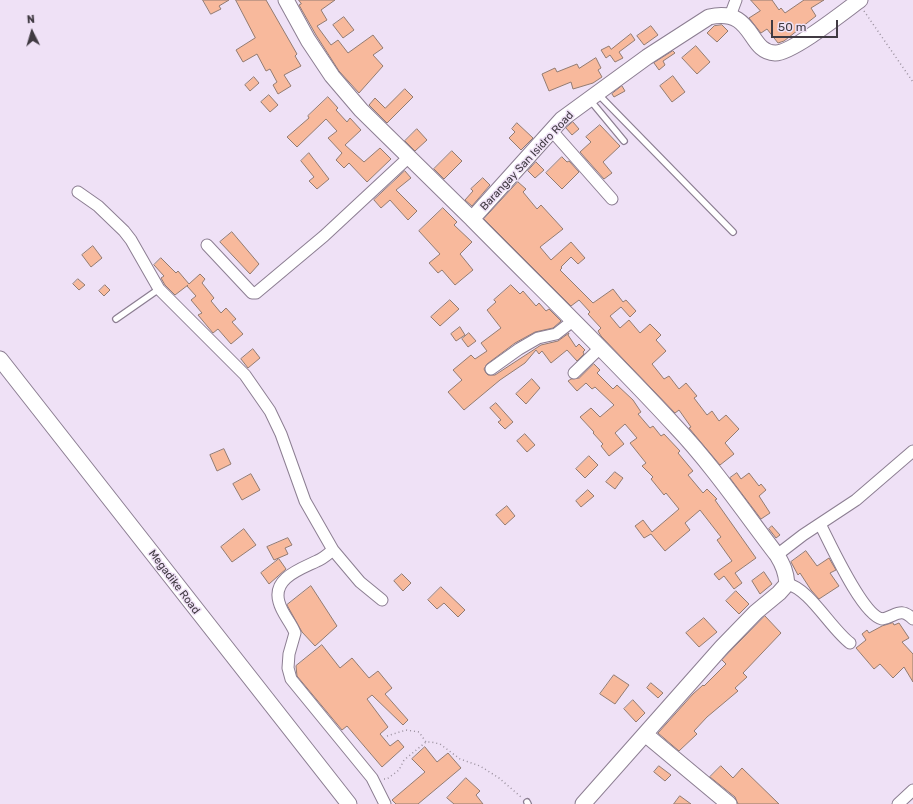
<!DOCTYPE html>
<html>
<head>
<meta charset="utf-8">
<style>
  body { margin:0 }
  #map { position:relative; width:913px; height:804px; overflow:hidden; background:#efe1f6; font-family:Rubik,sans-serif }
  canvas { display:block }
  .north { position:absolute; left:12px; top:12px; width:40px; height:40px; -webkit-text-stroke:3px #efe1f6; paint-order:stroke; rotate:355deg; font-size:11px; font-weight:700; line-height:16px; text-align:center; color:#403a42 }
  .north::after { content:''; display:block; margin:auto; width:14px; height:18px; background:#403a42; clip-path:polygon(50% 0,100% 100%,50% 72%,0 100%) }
  .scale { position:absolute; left:771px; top:20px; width:67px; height:18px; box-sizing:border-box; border:2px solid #403a42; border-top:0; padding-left:5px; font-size:12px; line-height:14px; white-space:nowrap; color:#403a42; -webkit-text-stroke:3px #efe1f6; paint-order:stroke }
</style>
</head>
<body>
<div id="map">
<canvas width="913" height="804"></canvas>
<div class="north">N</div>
<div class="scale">50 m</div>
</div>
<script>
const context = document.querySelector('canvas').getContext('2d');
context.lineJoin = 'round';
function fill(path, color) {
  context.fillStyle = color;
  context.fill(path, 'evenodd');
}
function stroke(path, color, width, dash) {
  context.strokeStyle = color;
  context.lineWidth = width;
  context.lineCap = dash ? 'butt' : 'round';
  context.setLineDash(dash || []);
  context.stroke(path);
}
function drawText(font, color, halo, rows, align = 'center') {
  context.font = font + ' Rubik,sans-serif';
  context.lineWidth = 3;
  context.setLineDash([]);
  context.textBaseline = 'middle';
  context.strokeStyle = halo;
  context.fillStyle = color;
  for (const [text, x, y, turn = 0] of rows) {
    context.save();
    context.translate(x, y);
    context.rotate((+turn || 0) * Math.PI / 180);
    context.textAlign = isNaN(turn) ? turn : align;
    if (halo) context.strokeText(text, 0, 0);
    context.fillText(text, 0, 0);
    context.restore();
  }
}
const building = new Path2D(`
  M203 0H229L219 6 221 9 211 14Z
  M236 0H266L297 54 295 56 301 66 284 75 291 86 278 94 273 85 277 82 270 69 266 71 257 54 243 62 236 50 255 38Z
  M299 0H335L321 10 327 20 317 26 331 45 338 40 348 53 373 35 383 48 373 55 383 66 359 93 339 71 316 35 299 5 301 4Z
  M751 0H772L779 10 781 8 785 13 804 0H824L811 8 816 16 784 41 778 43 767 29 761 33 749 18 760 11Z
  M344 17 354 30 343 38 333 25Z
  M722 25 728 31 717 42 707 33 714 26Z
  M651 26 658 35 644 45 637 36Z
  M631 34 635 40 619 52 623 58 615 62 610 55 606 58 601 50 609 46 611 49Z
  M696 46 710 62 697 74 682 58Z
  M673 51 675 53 663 61 665 65 659 70 654 63Z
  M596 58 601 68 598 70 602 77 593 83 573 89 571 82 549 91 542 74 555 68 557 72 577 64 579 68Z
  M673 76 685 92 672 102 660 86Z
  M254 77 259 83 250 91 245 85Z
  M622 86 625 91 614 97 612 94Z
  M405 89 413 97 387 123 369 105 375 98 385 108Z
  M269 95 278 105 270 112 261 102Z
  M328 97 338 108 336 110 347 122 350 118 361 130 345 145 364 162 380 148 391 159 367 182 349 163 344 168 336 160 342 153 328 138 337 131 326 119 297 147 287 137 309 118 308 116Z
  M573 122 579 129 572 135 566 128Z
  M517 123 533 138 521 150 509 138 515 132 512 129Z
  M600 125 620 146 603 162 612 173 604 179 580 152 591 142 586 137Z
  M417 129 427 140 415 151 405 141Z
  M452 151 462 161 444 179 434 169Z
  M309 153 329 179 317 189 309 181 314 177 301 161Z
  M562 157 567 162 569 161 579 172 562 189 546 173Z
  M536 162 544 170 535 178 528 171Z
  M405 171 411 178 396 190 417 211 408 220 390 200 381 208 374 200Z
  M483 178 490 185 472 206 465 200 473 191 471 189Z
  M518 182 526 189 523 192 537 209 541 205 563 229 540 247 551 260 571 242 585 258 578 264 571 257 561 267 562 268 560 270 593 303 613 289 623 302 626 300 636 311 630 317 621 307 610 316 620 328 629 320 640 333 650 324 661 335 656 340 666 351 652 364 664 379 669 376 679 389 686 383 697 396 694 398 707 415 712 411 719 421 726 415 739 429 725 443 734 454 720 465 689 428 691 427 679 410 675 413 601 336 598 331 601 328 588 314 590 312 579 300 571 306 484 219Z
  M443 208 457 222 454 225 472 242 460 254 473 270 455 285 442 270 438 273 429 263 440 254 419 231Z
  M232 232 259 264 250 274 220 242Z
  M93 246 102 258 91 267 82 255Z
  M161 258 176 273 178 271 189 284 200 274 205 279 202 283 214 298 211 301 221 313 226 308 236 319 232 322 243 334 231 344 218 329 213 333 198 315 202 313 191 300 196 296 187 286 188 285 175 295 165 285 161 278 164 276 154 265Z
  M78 279 85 285 79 290 73 284Z
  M105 285 110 290 104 296 99 291Z
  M511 285 520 294 523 291 536 306 539 303 546 311 549 309 561 321 553 328 535 332 515 343 487 364 484 369 486 373 488 375H495L541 345 558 341 569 333 568 335 576 347 579 344 585 350 583 352 584 354 577 361 567 350 551 363 542 351 539 354 536 350 525 363 500 380 464 410 448 392 462 380 453 370 471 355 475 359 487 351 481 343 501 328 487 310 496 302 494 300Z
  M450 300 459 309 440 326 431 317Z
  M460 327 465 335 456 341 451 334Z
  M469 333 476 341 468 347 462 339Z
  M253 349 260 358 248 368 241 359Z
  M594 364 600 370 597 373 613 389 617 385 633 400 641 412 638 414 650 428 653 426 661 436 664 434 680 451 678 453 693 471 688 475 703 493 707 489 717 499 715 500 756 558 735 573 742 583 734 589 724 576 719 580 714 574 732 561 717 540 721 537 700 510 685 523 690 530 665 551 651 534 644 538 635 526 643 520 652 532 679 509 666 493 664 495 651 479 653 477 642 466 646 463 630 443 637 438 625 424 615 433 624 444 609 456 601 446 603 444 593 433 594 432 580 417 591 408 600 417 614 405 595 387 592 389 586 383 577 391 568 381 571 379 579 378Z
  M532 379 540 388 526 404 516 394Z
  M496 403 513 422 505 429 498 422 501 420 490 408Z
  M525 434 535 445 527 452 517 441Z
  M224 449 231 464 217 471 210 455Z
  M589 456 598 465 585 478 576 469Z
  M615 472 623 478 615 489 606 482Z
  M737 473 741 479 749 473 759 486 761 484 766 490 759 496 770 513 761 519 730 478Z
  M251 474 260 490 242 500 233 484Z
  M588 490 594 496 581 507 576 501Z
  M507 506 515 516 505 525 496 515Z
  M772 526 780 535 776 538 769 529Z
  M244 529 256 545 232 562 221 547Z
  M288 538 292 545 285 548 288 554 274 560 267 547Z
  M806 551 817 566 829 558 836 570 830 573 839 586 819 599 811 590 800 573 798 575 791 562Z
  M279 559 286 569 269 584 261 573Z
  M764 572 772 584 760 594 752 581Z
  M402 574 411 583 403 591 394 581Z
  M311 586 337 626 315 646 302 632 287 605Z
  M441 587 465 610 458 617 444 603 437 609 428 600Z
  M736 591 749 604 739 614 726 601Z
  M765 616 781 633 743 673 747 677 735 688 738 691 707 717 694 731 697 734 679 751 658 733 693 694 703 685 704 686 726 664 722 660Z
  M704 618 717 632 699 647 686 633Z
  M893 623 894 625 899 623 909 638 902 642 913 654V682L904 667 893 678 880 664 874 669 856 648 866 640 862 634 867 630 869 633 882 626Z
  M322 645 340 668 352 658 369 678 378 671 392 688 385 694 408 720 403 725 372 695 367 699 388 727 380 734 390 746 398 740 404 747 382 767 347 726 342 730 297 676 296 666Z
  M614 675 629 685 615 704 600 694Z
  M651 683 663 693 658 698 647 688Z
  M633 700 645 713 636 722 624 709Z
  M425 747 437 762 448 753 461 768 418 804H396L392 800 425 772 412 759Z
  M659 766 671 775 665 781 654 772Z
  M721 766 733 778 742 768 779 804H738L735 797 710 777Z
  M466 778 480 791 476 795 483 804H454L447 798Z
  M680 796 691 804H674Z`);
fill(building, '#f8b99c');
stroke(building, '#927b71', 1);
const lane = new Path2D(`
  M598 94 733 232
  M590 100 624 141
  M116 319 159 289
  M527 802 528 804`);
const street = new Path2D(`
  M730 16 736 0
  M552 131 612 199
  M78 192 98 206 124 231 131 240 159 289 245 375 270 411 281 434 305 501 333 550 360 582 382 600
  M207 245 252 293H256L324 236 409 157
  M491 369 519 349 538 338 556 334 574 320
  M574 373 600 348
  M820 524C830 543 862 615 882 619 895 617 900 606 913 619
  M333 550C328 554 323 559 317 561 301 569 272 578 279 602 282 614 291 622 295 633L289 654 288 668 291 679 372 778 385 804
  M777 555 803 535 856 500 913 451
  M787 584C809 588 831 629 850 643
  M898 804 913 790`);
const secondary = new Path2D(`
  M286 0 308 40 332 76 361 110 472 219 562 119 647 57 709 17C755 7 747 52 775 53 791 54 845 11 860 0
  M472 219C540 288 610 355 676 427 713 466 744 512 777 555 783 565 786 572 787 584L779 593 756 612 722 647 583 804
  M0 359 349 804
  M645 734 729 804`);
stroke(lane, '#8c7e92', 8);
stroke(street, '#8c7e92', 13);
stroke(secondary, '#8c7e92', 17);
stroke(new Path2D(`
  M864 11 913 82
  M387 736 406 730 419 732 426 742
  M384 779H387L399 770 404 760 426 742H431L440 744 460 759 480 766 499 778 521 797`), '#9b919f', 1.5, [1, 3]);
stroke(lane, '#fff', 5.5);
stroke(street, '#fff', 11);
stroke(secondary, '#fff', 15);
drawText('11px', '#403a42', '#efe1f6', [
  ["Barangay San Isidro Road",527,161,-47],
  ["Megadike Road",174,582,53]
]);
</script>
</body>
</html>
